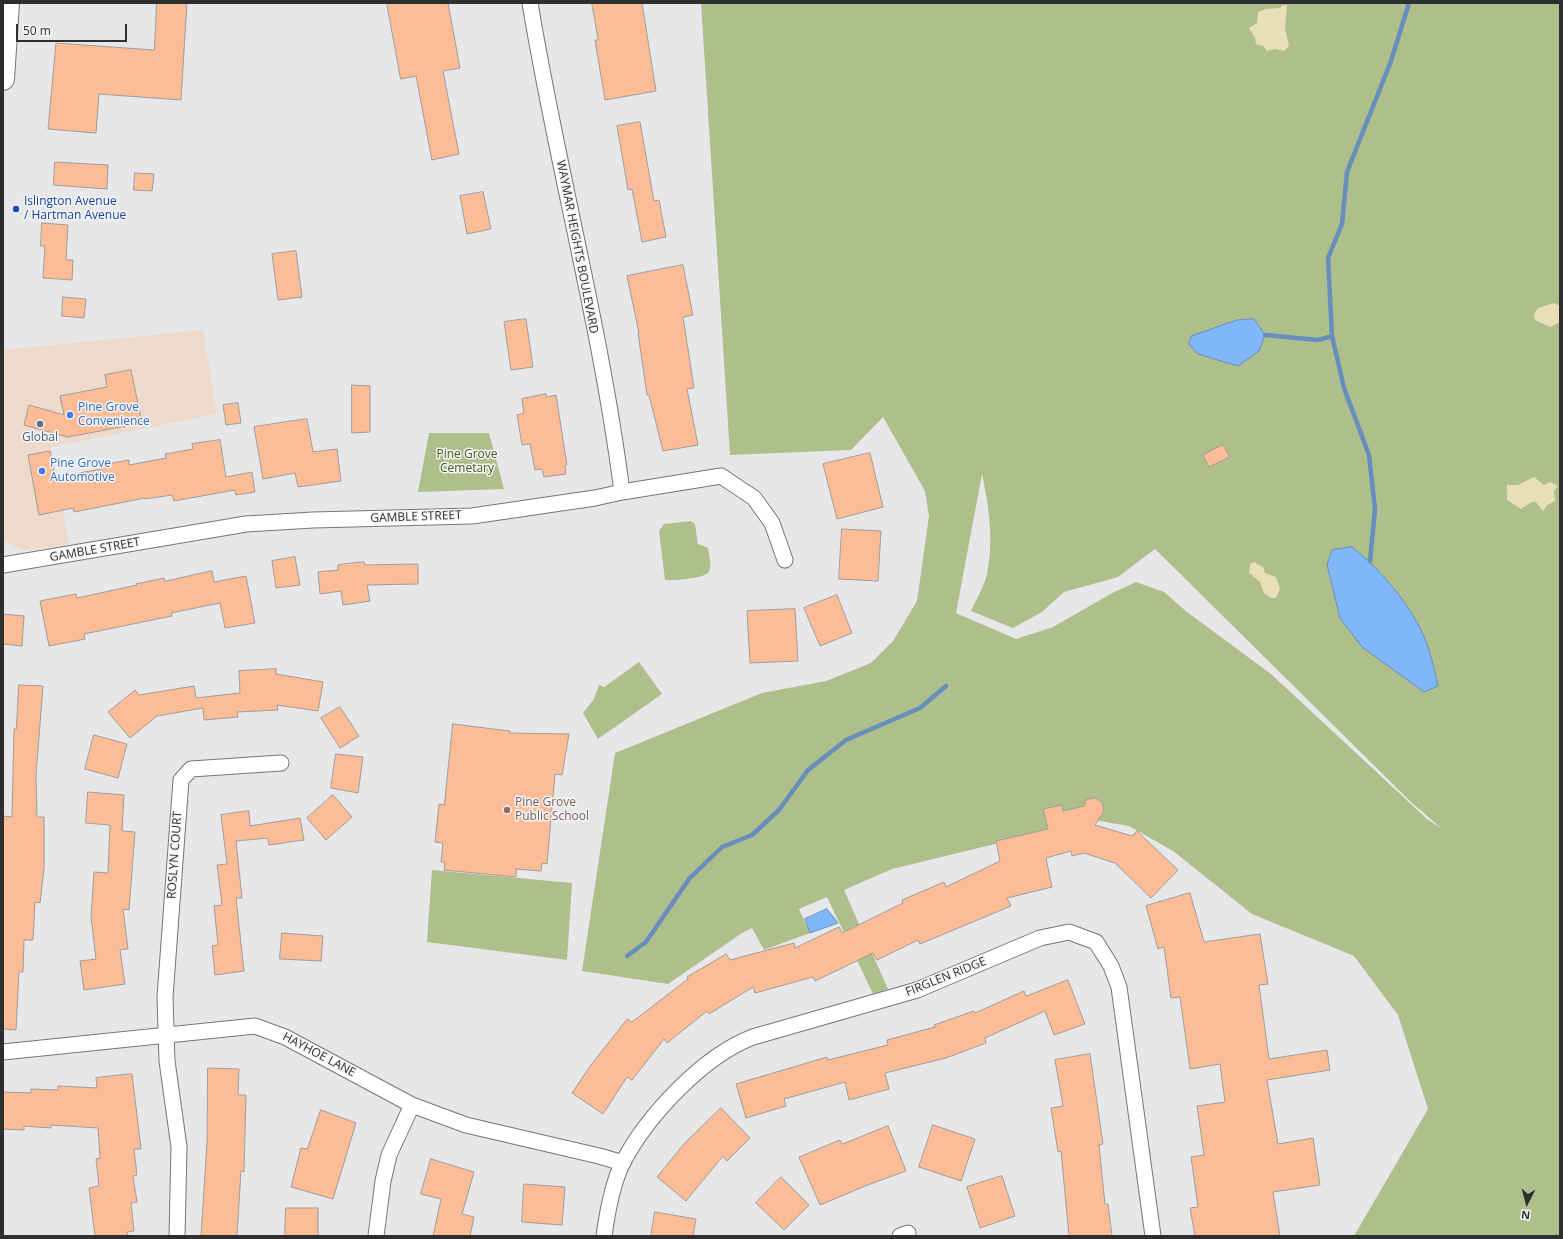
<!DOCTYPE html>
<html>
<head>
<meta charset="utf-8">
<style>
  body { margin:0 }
  #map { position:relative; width:1563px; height:1239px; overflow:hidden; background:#e7e7ea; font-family:"Open Sans",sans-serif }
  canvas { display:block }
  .frame { position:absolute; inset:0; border:4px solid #2d2e2f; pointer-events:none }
  .north { position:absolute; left:1507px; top:1183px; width:40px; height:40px; -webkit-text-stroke:3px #f4f5f7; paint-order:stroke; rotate:186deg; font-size:11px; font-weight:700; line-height:16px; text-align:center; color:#2d2e2f }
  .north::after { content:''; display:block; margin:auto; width:14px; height:18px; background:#2d2e2f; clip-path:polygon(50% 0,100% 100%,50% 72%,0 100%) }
  .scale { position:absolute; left:16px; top:24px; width:111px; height:18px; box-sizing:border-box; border:2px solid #2d2e2f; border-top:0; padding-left:5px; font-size:12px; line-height:14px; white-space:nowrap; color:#2d2e2f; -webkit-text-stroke:3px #f4f5f7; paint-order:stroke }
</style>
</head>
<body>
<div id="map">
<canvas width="1563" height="1239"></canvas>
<div class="frame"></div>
<div class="north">N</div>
<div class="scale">50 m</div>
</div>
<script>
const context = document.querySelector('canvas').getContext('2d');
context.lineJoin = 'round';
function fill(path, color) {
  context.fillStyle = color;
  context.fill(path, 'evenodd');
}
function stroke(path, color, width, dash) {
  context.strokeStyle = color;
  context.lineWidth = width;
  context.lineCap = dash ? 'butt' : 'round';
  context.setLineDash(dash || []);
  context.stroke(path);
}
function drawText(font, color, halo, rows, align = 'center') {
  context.font = font + ' "Open Sans",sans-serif';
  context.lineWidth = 3;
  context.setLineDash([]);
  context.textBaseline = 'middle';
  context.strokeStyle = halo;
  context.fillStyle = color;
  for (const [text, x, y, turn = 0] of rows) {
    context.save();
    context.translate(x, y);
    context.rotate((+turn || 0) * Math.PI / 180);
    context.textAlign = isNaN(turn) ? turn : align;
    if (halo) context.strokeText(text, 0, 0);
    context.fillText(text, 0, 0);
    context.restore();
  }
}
fill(new Path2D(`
  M203 330 217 414 51 447 69 544 24 551 3 540V350Z`), '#eddaca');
fill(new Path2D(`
  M701 3H1560V1236H1354L1428 1109 1398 1015 1354 956 1252 914 1173 851 1129 826 1094 820 892 869 844 890 888 989 873 994 827 897 799 909 810 933 764 950 752 928 742 933 668 984 582 971 615 753 762 693 826 681 871 663 893 641 917 601 929 516 925 491 883 417 851 450 730 455ZM982 474C989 506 994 541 987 574 984 587 976 599 971 611L1013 628 1042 612 1064 592 1118 577 1155 549 1410 801 1442 829 1427 819 1271 674 1187 612 1164 592 1136 582 1114 592 1053 627 1016 639 956 613Z
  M429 433H489L504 489 418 492Z
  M691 521 695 524 698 544 708 548C709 554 713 568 708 573 704 578 671 581 665 580L659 531 664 524Z
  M639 662 662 694 598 739 583 713 594 699 599 685 604 687Z
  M432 870 572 883 567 960 427 942Z`), '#afbf8b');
fill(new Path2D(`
  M1283 5H1287L1285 28 1289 46 1284 51 1275 49 1267 51 1263 46 1256 44 1255 38 1249 28 1257 23 1258 12 1266 9 1280 8Z
  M1554 303 1560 306V322L1550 327 1537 321 1534 318 1535 312 1538 308Z
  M1534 477 1544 485 1550 482 1558 486 1554 491 1555 501 1547 505 1543 511 1536 502H1532L1521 509 1507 500V485H1518Z
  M1254 562 1263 567 1265 573 1276 577 1280 589 1276 598H1271L1264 593 1260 582 1249 573 1250 564Z`), '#e8deb9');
const water = new Path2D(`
  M1254 319 1265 335 1259 351 1238 366 1198 354 1189 344 1191 336 1237 320Z
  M1352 547C1382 570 1418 613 1429 650 1433 661 1435 674 1438 686L1424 692 1362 647 1340 618 1327 565 1332 550Z
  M827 909 838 923 810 933 805 919Z`);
fill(water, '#80b7fa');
stroke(water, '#678ebd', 1);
stroke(new Path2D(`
  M1265 335 1318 340 1332 336
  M1370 561 1375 509 1369 455 1344 388 1332 336 1328 258 1342 224 1347 172 1391 61 1409 3
  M627 956 646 942 689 879 722 847 752 835 779 810 808 770 846 740 920 708 946 686`), '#678ebd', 4.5);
const building = new Path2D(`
  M157 3H187L181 100 99 94 96 133 48 129 56 43 154 50Z
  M387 3H448L460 68 443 71 459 154 432 160 416 76 401 79Z
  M592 3H642L656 91 605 100 595 40H598Z
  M640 122 654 201 659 200 666 237 642 242 632 189 628 190 617 126Z
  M55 162 108 165 107 189 54 185Z
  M135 173 154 174 152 191 134 190Z
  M483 192 491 229 467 234 460 196Z
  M42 223 68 225 66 260H73L72 280 43 278 45 246H41Z
  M296 251 302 297 278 300 272 254Z
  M683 265 693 315 683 317 694 388 687 389 698 445 663 451 649 395H647L638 333H639L627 276Z
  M63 297 86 299 84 318 62 316Z
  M526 319 533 367 511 370 504 322Z
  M131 370 142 423 68 437 24 425 29 405 64 415 60 396 107 387 105 375Z
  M352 385 370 386V432L352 433Z
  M546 394V397L556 395 567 465 565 466 566 474 544 477 542 469 535 470 530 444 522 445 517 415 524 413 522 399Z
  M238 403 241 423 226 425 223 405Z
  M307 419 313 452 337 449 341 481 298 487 295 473 263 479 254 427Z
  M220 440 226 477 252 472 255 492 236 495 235 490 174 501 172 495 145 499V498L74 512 73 508 39 515 28 455 50 451 55 477 102 469 101 465 129 460V465L166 458 165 454 193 449 192 444Z
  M1223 445 1230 457 1209 467 1203 455Z
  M870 453 883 507 837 519 823 464Z
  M842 529 881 531 878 581 839 579Z
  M295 557 300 585 276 588 272 561Z
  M364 562 365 565 418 564V584L367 585 370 601 343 605 341 591 320 594 318 572 338 570V565Z
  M212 571 214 582 246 576 255 623 225 628 220 603 171 613 172 616 84 634 85 639 49 646 40 601 76 594 77 598 137 585 136 584 164 578 165 581Z
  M837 595 852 633 820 646 804 608Z
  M795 609 798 661 750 663 747 611Z
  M3 614 24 616 22 646 3 644Z
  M276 669V674L323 682 318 711 277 705 278 710 237 712 238 717 204 720 203 708 157 716 130 738 108 712 135 690 139 695 194 686 196 698 240 693 239 671Z
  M19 685 43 686 36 775 37 817H44V868L40 903 35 902 33 940H24L23 972H19L16 1030 3 1029V816L12 817 14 729H16Z
  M340 707 359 736 340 748 321 718Z
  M453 724 510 731V733L569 734 562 775 555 774 547 864 542 863 541 871 516 869V877L444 870 445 862H441L443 843 435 842 439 804 444 805Z
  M94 735 127 744 118 778 85 769Z
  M336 754 363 757 358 793 331 788Z
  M88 792 124 795 122 831 135 832 129 910 123 909 128 949 120 950 125 984 84 990 80 961 96 959 91 917 94 872 108 873 110 825 86 823Z
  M333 795 352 817 326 840 307 818Z
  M1095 798 1102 802 1104 811 1095 825 1132 836 1137 831 1178 870 1151 898 1115 863 1084 853 1072 856 1071 851 1046 858 1052 887 1007 898 1011 906 920 944 918 940 877 960 873 953 815 981 813 977 755 993 753 987 709 1014 707 1011 667 1043 664 1039 632 1080 627 1077 603 1114 572 1093 591 1065 627 1019 632 1022 688 979 687 977 726 954 730 960 794 943 795 948 839 927 842 933 903 903 902 900 944 882 946 887 1000 861 996 841 1048 829 1043 809 1062 805 1063 811 1084 806 1086 800Z
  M249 811 250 826 300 818 304 840 269 845 268 838 236 841 242 898H236L244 971 215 975 212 946 218 945 214 906 222 905 217 865 227 864 221 815Z
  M1190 893 1204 942 1260 934 1268 984 1259 985 1269 1059 1327 1050 1330 1070 1267 1080 1278 1144 1313 1138 1320 1185 1273 1192 1280 1236H1195L1190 1208 1198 1207 1191 1157 1204 1155 1197 1106 1225 1102 1220 1064 1190 1069 1180 997 1171 998 1164 947 1158 949 1146 906Z
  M282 933 323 936 321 961 280 959Z
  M1068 980 1085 1024 1054 1035 1045 1011 985 1038 986 1043 946 1058 885 1073 889 1089 849 1100 845 1082 784 1099 786 1106 746 1118 736 1084 827 1057 828 1060 888 1045 887 1040 935 1027 934 1025 974 1011 975 1013 1024 991 1026 996Z
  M1090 1054 1103 1144 1099 1145 1105 1204H1108L1112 1236H1069L1061 1151 1058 1152 1051 1108 1063 1106 1055 1060Z
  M208 1068 239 1069 238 1095H246L244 1172 241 1171 237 1236H201L207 1143Z
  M132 1074 141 1149H134L137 1175 133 1176 137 1202 131 1203 134 1231 127 1232 128 1236H95L89 1188 99 1186 96 1159 100 1158 98 1128 51 1125V1128L24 1126V1130L3 1129V1092L31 1093V1089L58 1090V1086L97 1088 96 1078Z
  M721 1108 750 1138 727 1161 723 1156 686 1201 657 1177 684 1144Z
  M321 1110 356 1123 333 1199 291 1187 301 1148 307 1149Z
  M933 1125 975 1139 961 1181 919 1167Z
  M888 1126 906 1171 865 1186 820 1205 799 1157 840 1140 842 1144Z
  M431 1159 474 1172 462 1214 474 1217 470 1236H433L441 1199 421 1194Z
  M1002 1176 1015 1216 980 1228 967 1187Z
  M781 1177 809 1205 784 1230 756 1203Z
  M524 1184 565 1187 562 1225 522 1222Z
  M286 1208H318V1236H285Z
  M655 1212 696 1219 693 1236H651Z`);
fill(building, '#fcbc95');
stroke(building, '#9f9c9b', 1);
const street = new Path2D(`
  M530 3C557 167 601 327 622 492
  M3 565 246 524 313 520 472 516 595 498 622 492 721 476 754 498 772 523 785 560
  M3 1052 255 1026 285 1037 412 1105 466 1125 599 1156 623 1163
  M177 1236 179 1147 167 1061 165 997 181 780 191 769 281 763
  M376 1236 383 1181 389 1155 412 1105
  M604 1236C607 1214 613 1182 623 1162 648 1115 703 1056 753 1037L917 990 1040 938 1069 932 1096 942 1111 966 1119 987 1153 1236
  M900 1236 908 1233`);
const secondary = new Path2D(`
  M3 79 8 3`);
stroke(street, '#757678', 17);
stroke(secondary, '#757678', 24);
stroke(street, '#fff', 15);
stroke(secondary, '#fff', 22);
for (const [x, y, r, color] of [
  [16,209,4,"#1a4fb4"],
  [70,415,4,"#3f7fe0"],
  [40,424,4,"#5c6f8a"],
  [42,471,4,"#3f7fe0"],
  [507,810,4,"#8d6e63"]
]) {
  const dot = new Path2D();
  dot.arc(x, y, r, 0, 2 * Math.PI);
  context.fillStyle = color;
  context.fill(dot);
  stroke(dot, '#f4f5f7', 1.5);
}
drawText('12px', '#164399', '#f4f5f7', [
  ["Islington Avenue",24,202],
  ["/ Hartman Avenue",24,216]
], 'left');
drawText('12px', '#2d2e2f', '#f4f5f7', [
  ["WAYMAR HEIGHTS BOULEVARD",577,247,79],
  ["GAMBLE STREET",416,517,-2],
  ["GAMBLE STREET",95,550,-10],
  ["ROSLYN COURT",175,855,-86],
  ["FIRGLEN RIDGE",946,977,-22],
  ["HAYHOE LANE",319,1055,28]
]);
drawText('12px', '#366cbe', '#f4f5f7', [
  ["Pine Grove",78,408],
  ["Convenience",78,422],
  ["Pine Grove",50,464],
  ["Automotive",50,478]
], 'left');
drawText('12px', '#4e5e75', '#f4f5f7', [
  ["Global",40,438]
]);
drawText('12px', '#475619', '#f4f5f7', [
  ["Pine Grove",467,455],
  ["Cemetary",467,469]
]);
drawText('12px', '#785e54', '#f4f5f7', [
  ["Pine Grove",515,803],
  ["Public School",515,817]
], 'left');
</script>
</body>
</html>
